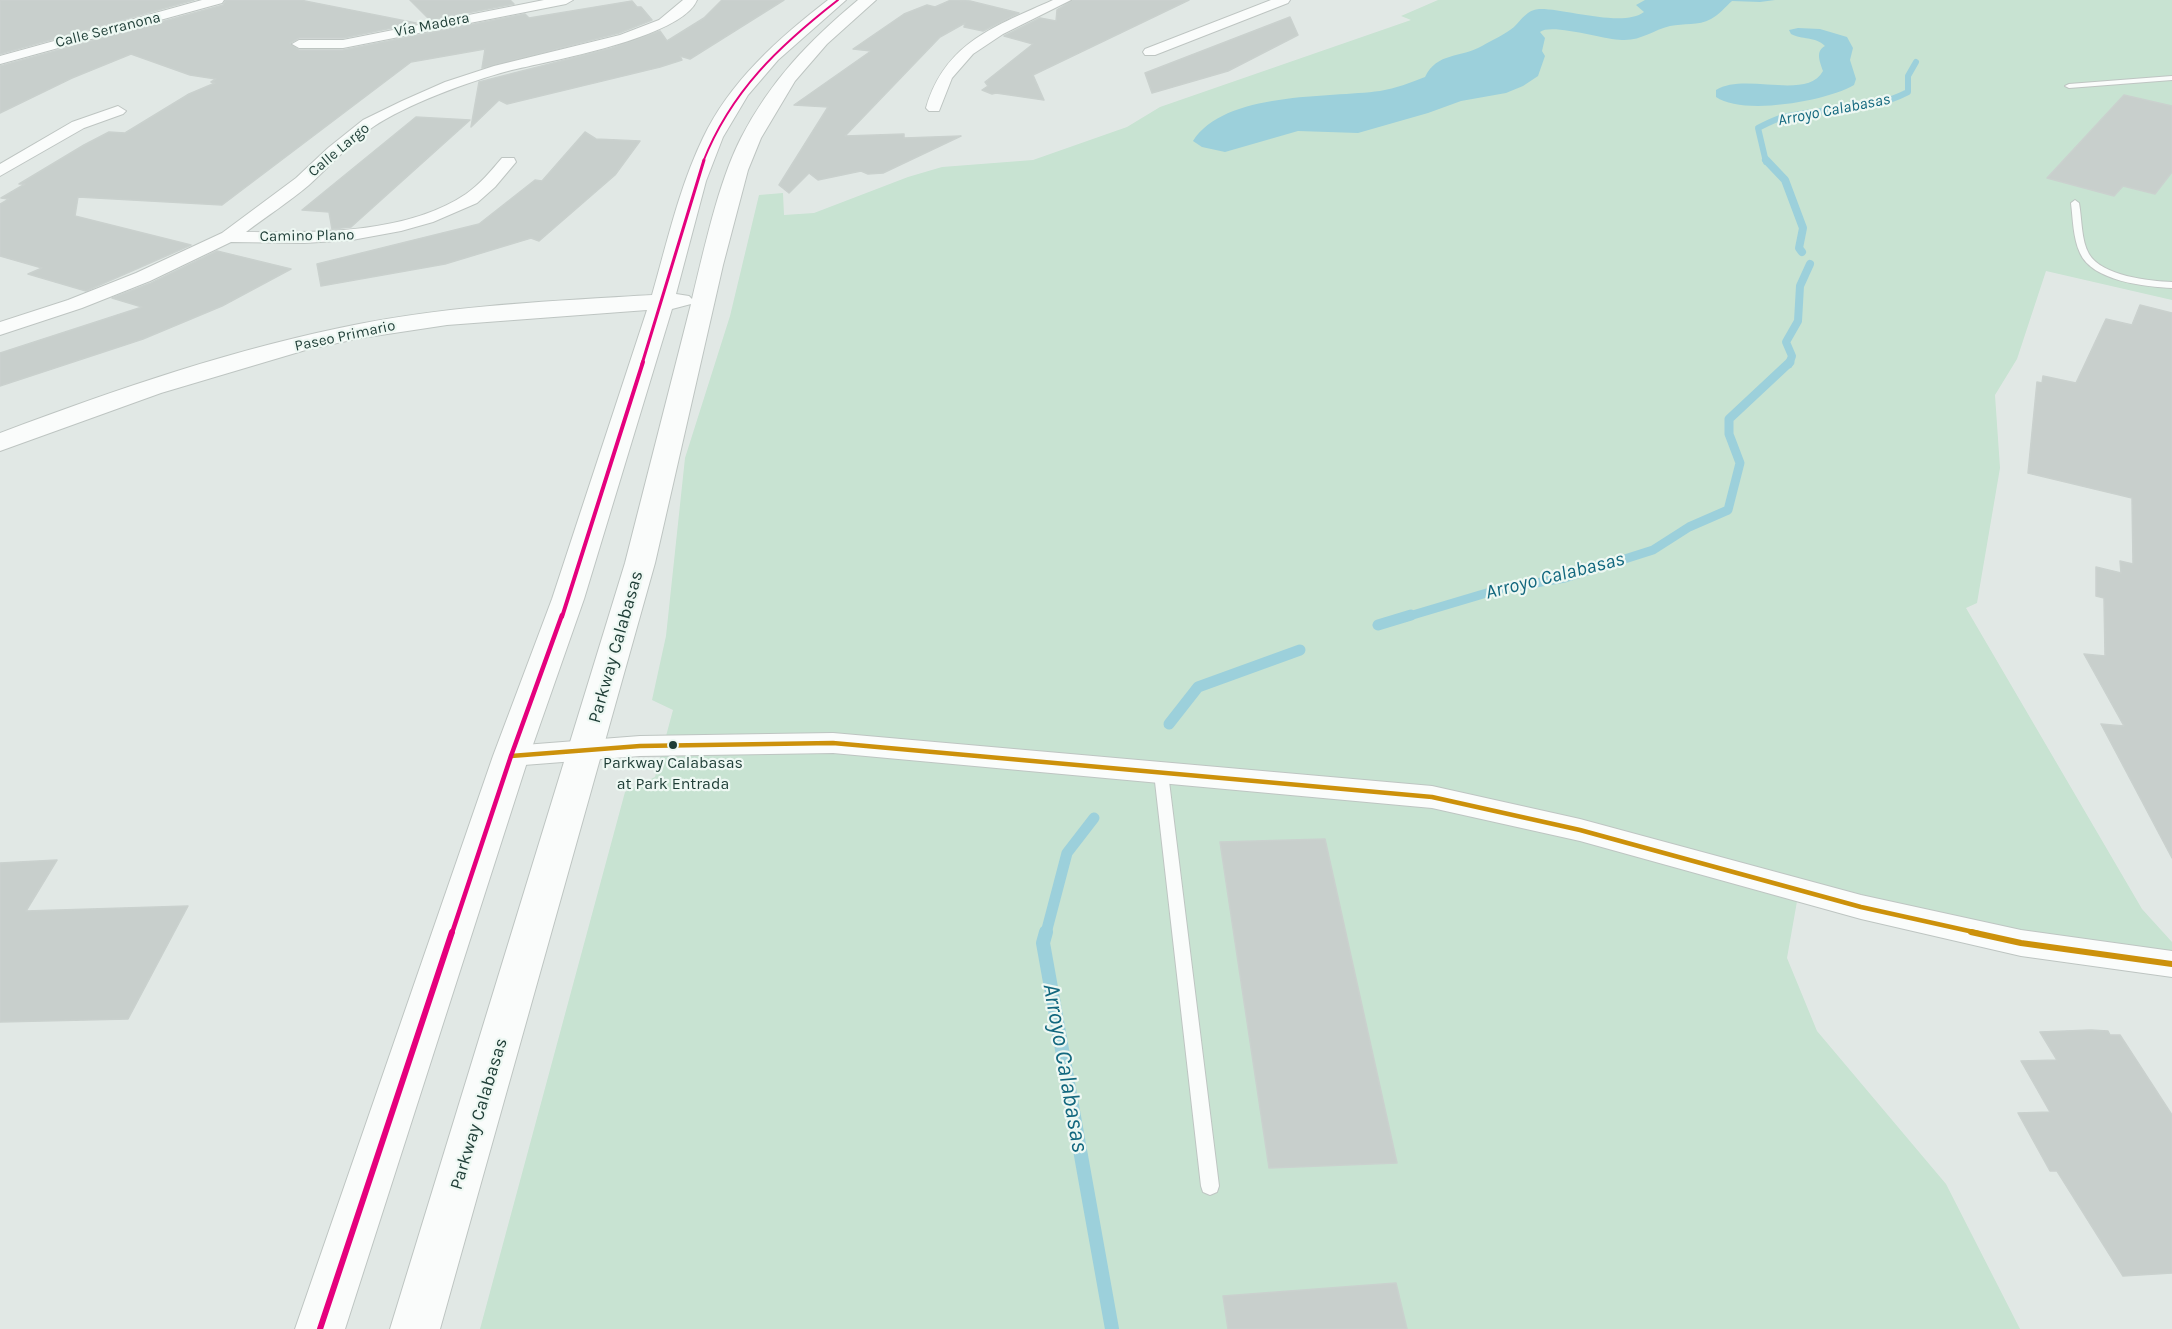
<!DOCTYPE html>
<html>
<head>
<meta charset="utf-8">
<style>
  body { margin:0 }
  canvas { display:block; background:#e1e8e5 }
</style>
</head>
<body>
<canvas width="2172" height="1329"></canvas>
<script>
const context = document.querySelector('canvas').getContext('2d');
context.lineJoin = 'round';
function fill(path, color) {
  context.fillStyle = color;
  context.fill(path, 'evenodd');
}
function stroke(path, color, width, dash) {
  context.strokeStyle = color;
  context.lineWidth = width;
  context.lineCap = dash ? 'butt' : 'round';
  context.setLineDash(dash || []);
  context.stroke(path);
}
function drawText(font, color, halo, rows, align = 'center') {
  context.font = font + ' Karla,sans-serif';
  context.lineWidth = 4.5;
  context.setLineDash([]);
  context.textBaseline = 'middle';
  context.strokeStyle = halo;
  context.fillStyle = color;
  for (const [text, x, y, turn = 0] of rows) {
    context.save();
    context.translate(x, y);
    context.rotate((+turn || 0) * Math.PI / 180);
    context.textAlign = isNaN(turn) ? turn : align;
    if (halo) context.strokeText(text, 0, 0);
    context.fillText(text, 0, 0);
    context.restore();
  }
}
fill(new Path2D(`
  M1438 0H2172V300L2046 271 2017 359 1995 395 2000 468 1977 603 1966 608 2142 909 2172 942V964L1799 890 1787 958 1817 1031 1946 1184 2020 1329H480L625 792 655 777 673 710 652 700 666 636 685 458 730 316 759 195 783 193 784 215 814 213 908 177 942 167 1033 160 1127 127 1160 107 1411 20 1401 16Z`), '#c8e3d2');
fill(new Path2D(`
  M1645 0H1775L1760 2 1732 1C1725 7 1720 14 1711 19 1698 26 1684 23 1670 26 1653 30 1641 41 1622 40 1604 40 1552 23 1540 32L1545 38 1542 51 1545 56 1538 76 1523 86 1506 93 1461 101 1428 113 1358 133 1298 131 1225 152 1202 147 1193 141C1225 91 1328 98 1380 91 1396 88 1410 83 1425 77 1437 52 1461 58 1482 46 1492 40 1506 34 1514 27 1522 19 1527 10 1539 9 1564 8 1623 28 1644 12L1636 5Z
  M1798 28 1820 29 1847 37 1853 48 1850 60 1856 79 1854 85C1827 101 1743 116 1716 97V90C1745 72 1807 101 1823 71 1820 62 1815 51 1825 46 1815 36 1802 40 1791 34L1789 30Z`), '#9cd0db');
stroke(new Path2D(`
  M1766 162 1758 128C1766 124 1775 119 1784 117 1826 107 1868 113 1908 92V76L1916 62`), '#9cd0db', 6);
stroke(new Path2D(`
  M1766 160 1785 180 1803 228 1799 248 1802 252
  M1789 364 1792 356 1786 342 1798 321 1800 286 1810 264`), '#9cd0db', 8);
stroke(new Path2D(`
  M1406 617 1500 589 1565 578 1653 550 1689 527 1728 510 1740 463 1729 434V419L1790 362`), '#9cd0db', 9);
stroke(new Path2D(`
  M1378 625 1411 615
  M1169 724 1198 687 1300 650
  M1046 933 1067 853 1094 818`), '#9cd0db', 11);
stroke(new Path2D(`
  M1046 932 1043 943 1112 1329`), '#9cd0db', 14);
const building = new Path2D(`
  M0 0H194L0 54Z
  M226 0H300L416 23 343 38H299L290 43 299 50H343L525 14 529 18 632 1 637 7H641L652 20 619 33 482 68 485 49 411 62 222 205 78 197 75 216 191 245 86 291 28 274 42 268 0 256V204L9 199 1 198 25 184H19L84 145 109 132 125 133 189 94 215 83 211 82 216 79 190 75 131 54 72 78 0 113V66L223 5Z
  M410 0H510L514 4 430 20Z
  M722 0H784L690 59 680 56 682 60 660 67 507 104 499 100 471 127 479 82 612 48 660 31 667 41 704 18Z
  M951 0 970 1 1019 13 983 31 964 27 965 23 940 37 845 136 904 134V138L961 136 883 173 868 174 861 171 818 180 809 173 789 193 779 185 828 107 794 105 871 51 853 49 904 14 927 5 935 7Z
  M1073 0H1189L1033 75 1044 100 996 93 992 94 982 90 988 86 985 82 1033 44 1004 36 1040 18 1056 21 1057 10Z
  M1290 17 1298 35 1228 71 1152 93 1145 73Z
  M2124 95 2172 106V172L2155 194 2123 186 2114 196 2047 178Z
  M416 117 470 120 351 227 332 229 329 212 302 210Z
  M585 132 596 139 640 141 615 175 539 241 531 238 445 264 321 286 317 264 479 224 535 180 542 181Z
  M217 251 291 269 222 306 143 339 0 386V353L142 307 112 298 151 283Z
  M2140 305 2172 313V858L2101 724 2124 726 2084 654 2105 656 2104 598 2096 596V567L2121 573 2120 561 2133 564 2132 498 2028 473 2037 382 2042 383 2043 376 2076 383 2106 319 2132 325Z
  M1325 839 1397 1163 1269 1168 1220 842Z
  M57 860 26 911 188 906 128 1019 0 1022V863Z
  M2091 1030 2108 1031 2110 1035H2120L2172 1115V1273L2123 1276 2057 1171H2050L2018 1113 2050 1112 2021 1061 2057 1060 2040 1032Z
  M1396 1283 1407 1329H1228L1223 1296Z`);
fill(building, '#c8cfcc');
stroke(building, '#cad1ce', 1.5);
const service = new Path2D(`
  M2172 76V80L2069 88 2065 86 2069 84Z
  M2075 200 2079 203C2082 219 2081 240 2089 254 2102 276 2149 281 2172 282V288C2146 287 2092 281 2080 253 2073 238 2073 219 2071 203Z
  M1161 768 1166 769 1168 773 1219 1186 1217 1192 1210 1195 1203 1192 1201 1186 1154 773 1156 769Z`);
const minor = new Path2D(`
  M202 0H224L222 3 0 64V56Z
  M544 0H573L566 4 343 48H299L292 44 299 40H343Z
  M683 0H697C682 38 548 61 508 71 470 81 405 105 373 127 349 144 330 166 309 185 289 202 267 216 246 232 315 233 407 234 466 194 480 184 491 171 502 158H514L516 162 495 187 477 203 433 222 401 231 352 240 304 243 231 242 150 281 82 308 0 335V322L68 300 136 273 222 233 296 178 328 148 363 120 402 101 445 82 494 66 620 35 659 20Z
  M1053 0H1071L1003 34 973 54 952 78 939 111H929L926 108C945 42 996 26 1053 0Z
  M1271 0H1290L1288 3 1155 55H1145L1143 52 1145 49Z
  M118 106 126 111 123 114 84 128 0 176V164L72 122Z
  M833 733 1432 786 1580 819 1861 895 2021 930 2172 951V977L2021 956 1861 919 1580 841 1432 808 833 753 640 756 511 766 501 763 497 756 501 749 511 746 640 736Z`);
const tertiary = new Path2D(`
  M828 0H846L778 60 748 95 723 137 706 181 676 294 689 296 692 299C704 250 718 183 741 138 771 80 809 41 858 0H876L827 44 795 81 761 138 748 170 723 265 655 563 440 1329H390L625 563 691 304 672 309 584 599 529 756 345 1329H295L493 756 552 599 647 310 447 325 361 338 309 349 161 393 0 451V433C117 389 236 348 359 324 456 305 554 301 652 295 667 243 679 188 703 138 730 81 779 38 828 0Z`);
stroke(service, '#bec5c2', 2);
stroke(minor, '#bec5c2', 2);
stroke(tertiary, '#bec5c2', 2);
fill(service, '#fafcfb');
fill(minor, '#fafcfb');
fill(tertiary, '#fafcfb');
stroke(new Path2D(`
  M511 756 640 746 833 743 1432 797 1580 830 1861 907 1978 933`), '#cc910b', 4.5);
stroke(new Path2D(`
  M1971 932 2021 943 2172 964`), '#cc910b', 6);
stroke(new Path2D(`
  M703 162C731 91 779 46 838 0`), '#e5007d', 2);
stroke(new Path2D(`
  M642 364 704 160`), '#e5007d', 3);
stroke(new Path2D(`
  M562 617 643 362`), '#e5007d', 4);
stroke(new Path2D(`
  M452 933 511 756 562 615`), '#e5007d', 4.5);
stroke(new Path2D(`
  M320 1329 452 932`), '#e5007d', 6);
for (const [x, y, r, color] of [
  [673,745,5,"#1e3d36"]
]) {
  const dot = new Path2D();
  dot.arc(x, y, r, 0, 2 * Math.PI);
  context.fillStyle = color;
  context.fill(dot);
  stroke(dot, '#eef8f3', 2);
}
drawText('15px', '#1e3d36', '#eef8f3', [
  ["Vía Madera",432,25,-11],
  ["Calle Serranona",108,30,-14],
  ["Calle Largo",339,150,-40],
  ["Camino Plano",307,236,-1],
  ["Paseo Primario",345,336,-12]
]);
drawText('italic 16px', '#12677e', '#eef8f3', [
  ["Arroyo Calabasas",1834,110,-11]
]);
drawText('16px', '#1e3d36', '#eef8f3', [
  ["Parkway Calabasas",673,763],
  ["at Park Entrada",673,784]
]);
drawText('18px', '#1e3d36', '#eef8f3', [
  ["Parkway Calabasas",616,647,-74],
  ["Parkway Calabasas",479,1114,-73]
]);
drawText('italic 20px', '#12677e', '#eef8f3', [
  ["Arroyo Calabasas",1555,576,-14]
]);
drawText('italic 24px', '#12677e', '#eef8f3', [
  ["Arroyo Calabasas",1065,1068,80]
]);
</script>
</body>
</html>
